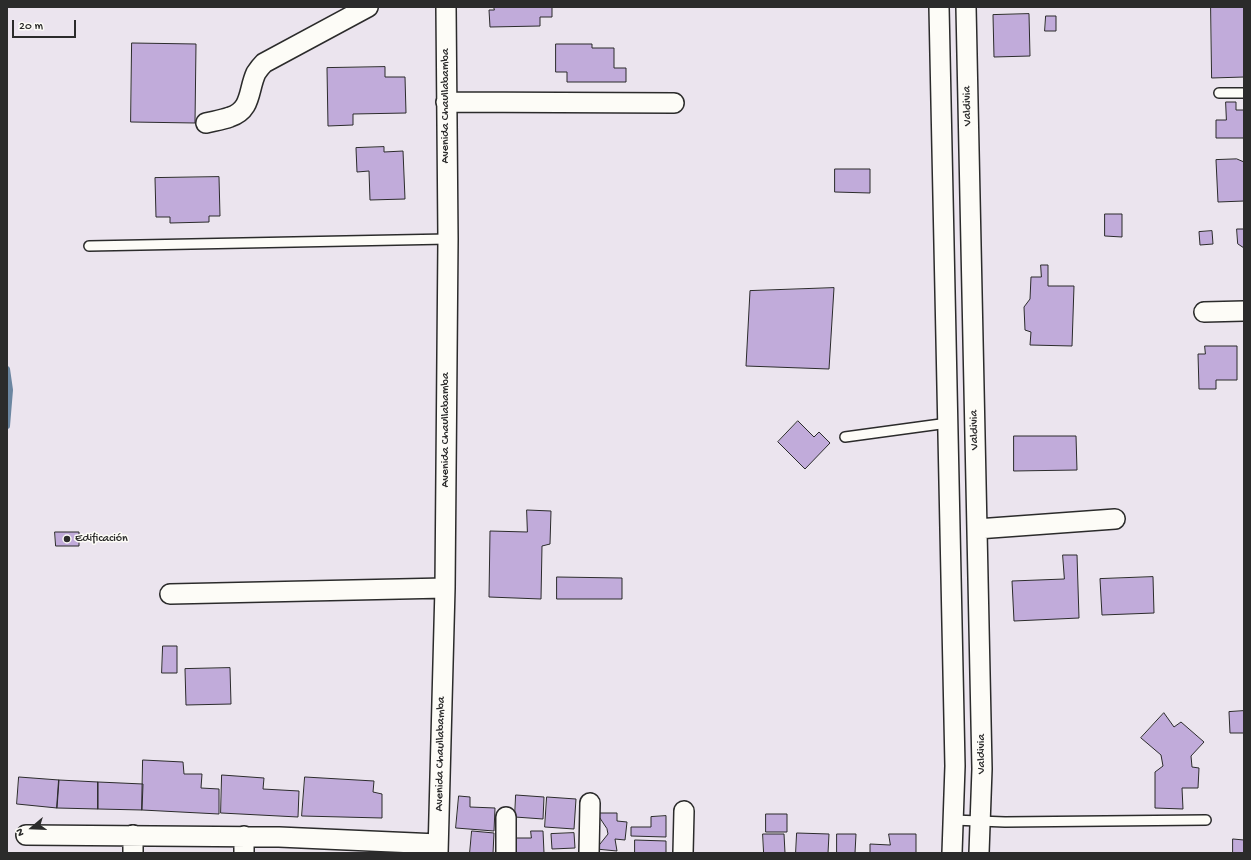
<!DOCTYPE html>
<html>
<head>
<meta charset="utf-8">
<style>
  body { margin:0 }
  #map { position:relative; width:1251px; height:860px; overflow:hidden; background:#ebe4ee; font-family:"Gochi Hand",sans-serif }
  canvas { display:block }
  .frame { position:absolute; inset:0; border:8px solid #2b2b2b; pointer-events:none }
  .north { position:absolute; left:12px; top:808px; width:40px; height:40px; -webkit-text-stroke:3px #fdfcf7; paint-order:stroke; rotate:251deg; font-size:11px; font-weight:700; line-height:16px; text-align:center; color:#2b2b2b }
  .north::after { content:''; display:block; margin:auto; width:14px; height:18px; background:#2b2b2b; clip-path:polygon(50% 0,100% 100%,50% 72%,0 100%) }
  .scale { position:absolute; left:12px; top:20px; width:64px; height:18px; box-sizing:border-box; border:2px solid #2b2b2b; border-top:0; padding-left:5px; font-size:12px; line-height:14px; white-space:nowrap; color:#2b2b2b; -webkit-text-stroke:3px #fdfcf7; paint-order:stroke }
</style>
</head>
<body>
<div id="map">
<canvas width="1251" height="860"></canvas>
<div class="frame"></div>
<div class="north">N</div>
<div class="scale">20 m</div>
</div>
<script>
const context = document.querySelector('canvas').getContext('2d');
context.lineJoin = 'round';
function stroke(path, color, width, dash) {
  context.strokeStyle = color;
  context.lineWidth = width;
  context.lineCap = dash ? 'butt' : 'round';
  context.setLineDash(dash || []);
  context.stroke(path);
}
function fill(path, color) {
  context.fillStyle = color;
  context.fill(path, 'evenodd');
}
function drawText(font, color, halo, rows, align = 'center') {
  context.font = font + ' "Gochi Hand",sans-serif';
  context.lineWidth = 3;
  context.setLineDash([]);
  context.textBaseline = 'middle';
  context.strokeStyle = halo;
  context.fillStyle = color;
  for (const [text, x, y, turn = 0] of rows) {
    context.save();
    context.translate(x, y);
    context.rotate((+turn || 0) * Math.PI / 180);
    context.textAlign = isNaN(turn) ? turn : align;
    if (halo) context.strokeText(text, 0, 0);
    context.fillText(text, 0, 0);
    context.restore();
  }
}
stroke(new Path2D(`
  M7 369 10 390 7 426`), '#6b86a1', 6);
const building = new Path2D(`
  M494 7H552V17H540V26L490 27 489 10H494Z
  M1211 7H1244V77L1212 78Z
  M1029 14 1030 56 994 57 993 15Z
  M1046 16H1056V31H1045Z
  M132 43 196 44 195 123 131 122Z
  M556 44H592V48H614V68H626V82H567V72H556Z
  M385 67V77H405L406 113 353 114V125L328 126 327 68Z
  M1226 102H1236V110H1244V138H1216V120H1226Z
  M384 147V152L403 151 405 199 370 200 369 171 357 172 356 148Z
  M1237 159 1244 162V201L1218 202 1216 160Z
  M835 169H870V193L835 192Z
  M219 177 220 216H209V222L170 223V217H156L155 178Z
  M1105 214H1122V237L1105 236Z
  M1237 229H1244V248L1238 244Z
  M1212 231 1213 244 1200 245 1199 232Z
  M1041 265H1048V286H1074L1072 346 1030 345 1031 332 1025 330 1024 307 1030 299 1031 277H1041Z
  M834 288 829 369 746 366 750 291Z
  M1205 346H1237V380H1216V389H1199L1198 354H1205Z
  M798 421 814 437 819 432 830 443 805 469 778 442Z
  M1014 436H1076L1077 470 1014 471Z
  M527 510 551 511 550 544 542 546 541 599 489 597 490 531 527 532Z
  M55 532H79V546H56Z
  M1063 555H1077L1079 618 1014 621 1012 581 1064 579Z
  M557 577 622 578V599H557Z
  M1153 577 1154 613 1102 615 1100 579Z
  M163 646H177V673H162Z
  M230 668 231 704 186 705 185 669Z
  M1244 711V733H1230L1229 712Z
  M1164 713 1174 727 1181 722 1204 742 1191 756 1192 767 1199 768 1198 788H1182L1183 809 1155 808V772L1163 766 1161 755 1141 738Z
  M143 760 183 762 184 774H202L201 788 219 789V814L142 810Z
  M222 775 264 778 263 789 299 791 298 817 221 813Z
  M19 777 59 780 57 808 17 804Z
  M305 777 374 781 373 792 382 794V818L302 816Z
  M59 780 98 782V809L57 808Z
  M98 782 143 784 142 810 98 809Z
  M516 795 544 797 543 819 515 817Z
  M459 796 470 797V807L495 808 494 831 456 828Z
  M547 797 576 799 574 829 545 827Z
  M597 813H617V821L627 822 625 840 615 839 617 851 596 849 608 834 607 829Z
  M766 814H787V832H766Z
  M666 816V837L631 836V827H651V817Z
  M472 831 494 833 493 853H470Z
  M531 831H543L544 853H515V838H531Z
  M574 833 575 848 552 849 551 834Z
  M797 833 829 834 828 853H796Z
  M763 834H784L785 853H764Z
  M837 834H856L855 853H837Z
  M889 834H916V853H870V844L890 845Z
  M1233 839 1244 840V853H1233Z
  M635 840 666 841V853H635Z`);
fill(building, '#c1abda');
stroke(building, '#2b2b2b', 1);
const service = new Path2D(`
  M1219 93H1244
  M89 246 448 239
  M845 437 948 423
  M953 820 1005 822 1206 820`);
const minor = new Path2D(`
  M939 7 955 766 952 853
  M966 7 982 769 979 853
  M446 102 674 103
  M206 123C214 121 222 120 230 117 252 110 248 90 256 73 258 70 261 66 264 63L368 7
  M1204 312 1244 311
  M977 529 1115 519
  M170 594 445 588
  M26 835 279 837 438 844
  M133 835V853
  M244 836V853
  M438 853 445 588 448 239 446 7
  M506 853V817
  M589 853 590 803
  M683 853 684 811`);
stroke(service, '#2b2b2b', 12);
stroke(minor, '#2b2b2b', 22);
stroke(service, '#fdfcf7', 9);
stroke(minor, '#fdfcf7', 19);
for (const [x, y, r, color] of [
  [67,539,4,"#2b2b2b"]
]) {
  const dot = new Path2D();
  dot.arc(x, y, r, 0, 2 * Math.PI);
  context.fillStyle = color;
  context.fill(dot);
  stroke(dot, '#fdfcf7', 1.5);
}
drawText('12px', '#2b2b2b', '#fdfcf7', [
  ["Avenida Chaullabamba",446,106,-90],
  ["Valdivia",968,106,-91],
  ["Avenida Chaullabamba",446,430,-90],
  ["Valdivia",975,430,-91],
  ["Avenida Chaullabamba",441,754,-89],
  ["Valdivia",982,754,-90]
]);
drawText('12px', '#2b2b2b', '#fdfcf7', [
  ["Edificación",75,539]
], 'left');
</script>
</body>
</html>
